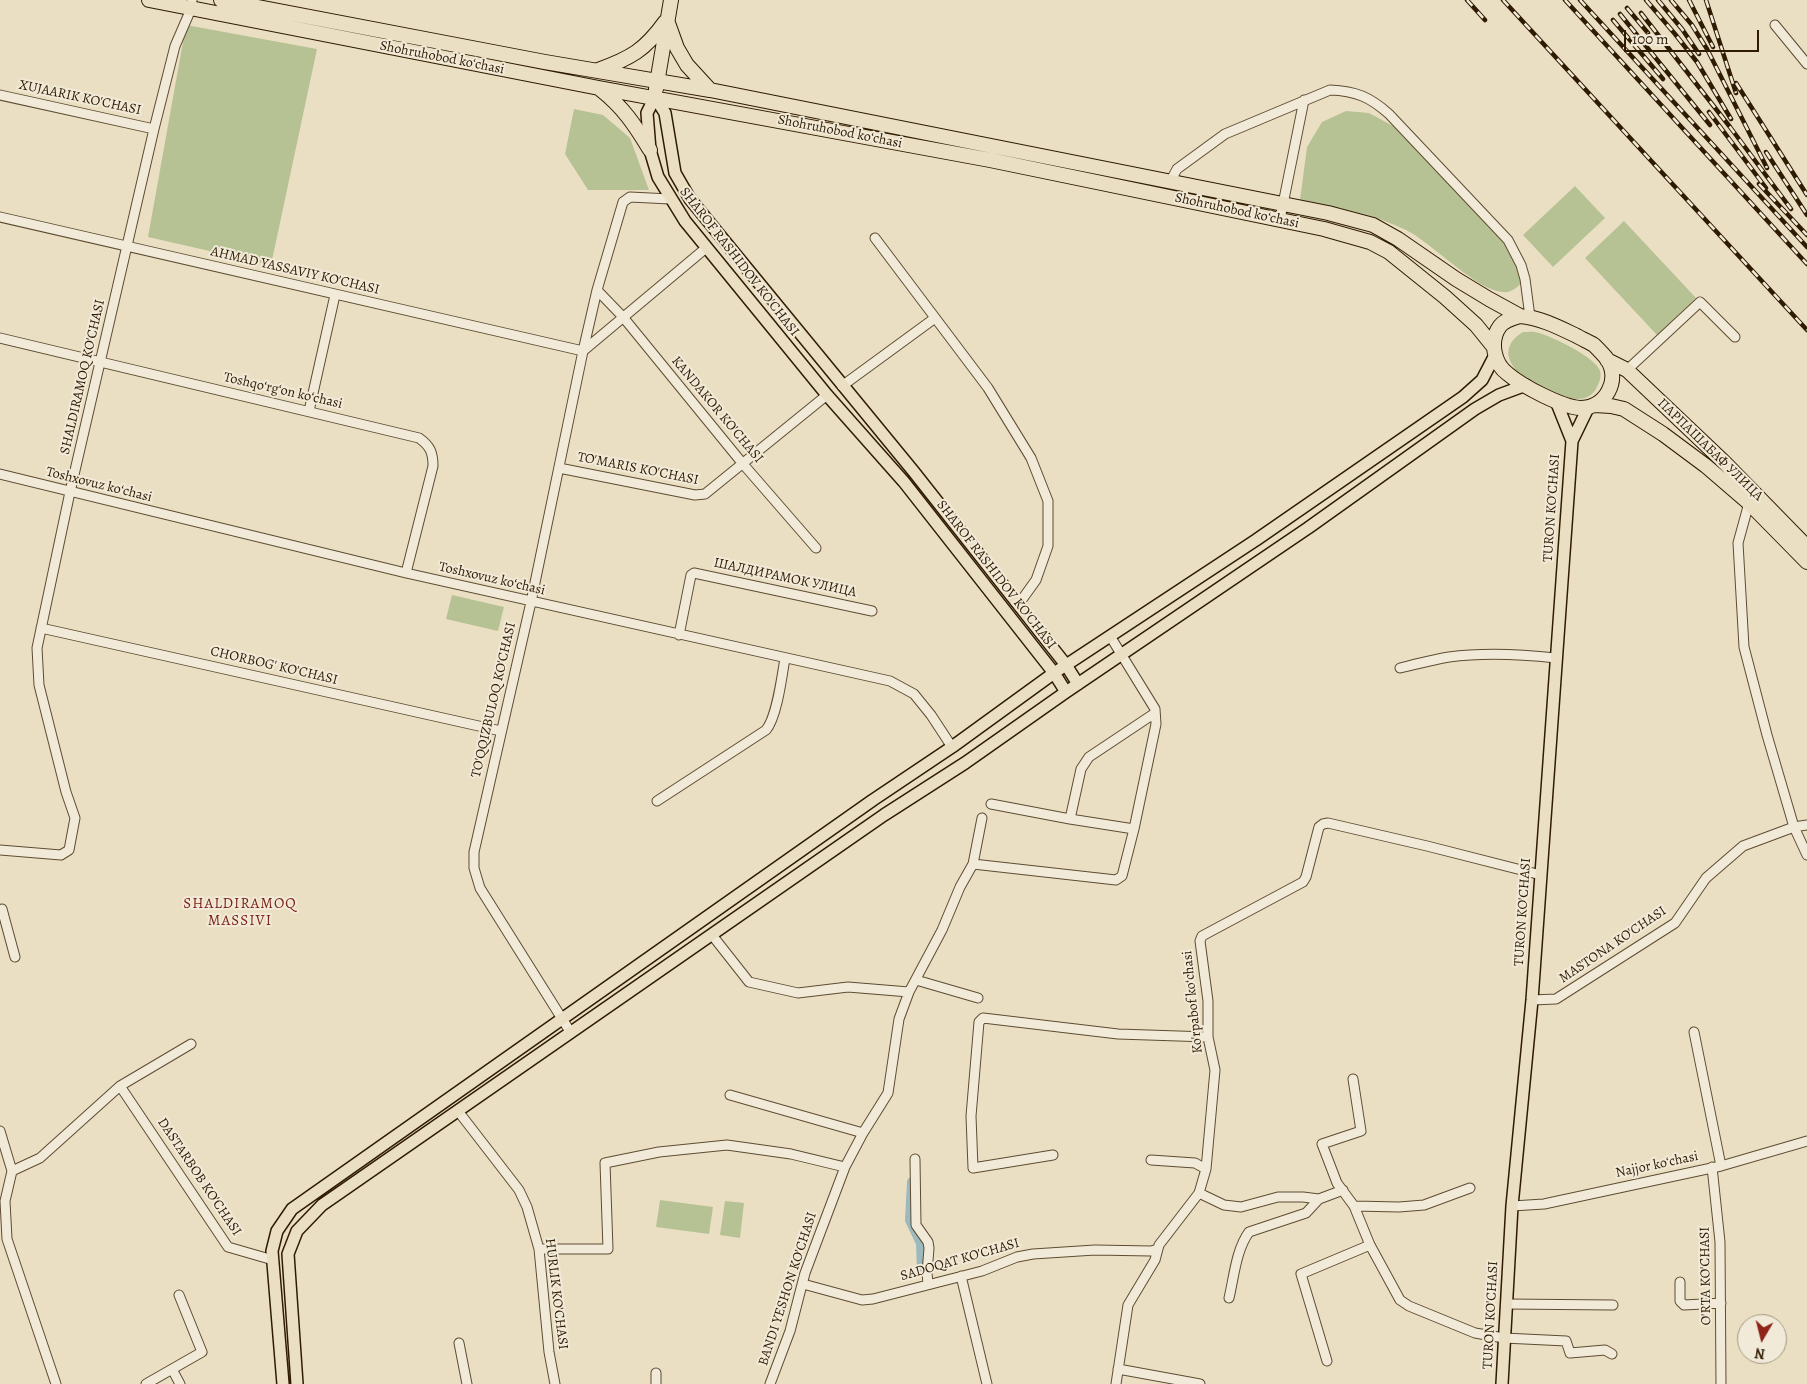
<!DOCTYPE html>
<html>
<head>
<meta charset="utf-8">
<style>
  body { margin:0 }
  #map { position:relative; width:1807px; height:1384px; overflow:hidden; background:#ebdfc3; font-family:Alegreya,serif }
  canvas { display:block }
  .north { position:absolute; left:1737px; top:1314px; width:50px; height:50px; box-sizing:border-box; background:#f2ead8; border:1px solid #a49782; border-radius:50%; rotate:188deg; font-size:14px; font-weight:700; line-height:20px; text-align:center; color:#2f1b02 }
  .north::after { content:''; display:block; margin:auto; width:18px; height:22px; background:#8f2418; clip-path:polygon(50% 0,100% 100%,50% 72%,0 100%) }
  .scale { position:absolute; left:1624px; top:30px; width:135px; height:22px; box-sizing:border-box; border:2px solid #2f1b02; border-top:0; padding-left:6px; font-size:15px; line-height:18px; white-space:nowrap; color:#2f1b02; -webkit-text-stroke:4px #f2ead8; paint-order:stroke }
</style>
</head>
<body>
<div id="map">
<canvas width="1807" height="1384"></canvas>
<div class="north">N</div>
<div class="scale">100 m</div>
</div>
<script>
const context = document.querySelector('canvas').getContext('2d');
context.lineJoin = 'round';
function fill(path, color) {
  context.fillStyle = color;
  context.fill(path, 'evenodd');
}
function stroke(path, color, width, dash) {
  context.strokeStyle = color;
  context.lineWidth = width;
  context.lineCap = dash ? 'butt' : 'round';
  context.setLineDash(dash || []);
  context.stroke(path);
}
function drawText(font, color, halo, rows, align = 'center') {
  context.font = font + ' Alegreya,serif';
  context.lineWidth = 4;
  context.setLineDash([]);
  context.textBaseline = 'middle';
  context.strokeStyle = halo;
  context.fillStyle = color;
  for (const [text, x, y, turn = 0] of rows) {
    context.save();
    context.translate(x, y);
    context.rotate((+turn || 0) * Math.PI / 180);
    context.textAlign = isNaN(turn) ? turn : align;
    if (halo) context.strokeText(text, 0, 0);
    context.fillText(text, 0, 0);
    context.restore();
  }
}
fill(new Path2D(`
  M186 25 317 49 271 265 148 237Z
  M574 109 603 115 630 138 649 190H588L565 154Z
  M1346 111 1369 113 1393 126 1423 152 1510 250 1521 271 1522 282C1517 288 1511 293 1503 292 1477 291 1432 243 1406 230 1373 214 1336 207 1300 200L1307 147 1322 122Z
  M1575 186 1605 218 1553 267 1523 235Z
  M1624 221 1696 298 1657 335 1585 258Z
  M1523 332C1528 332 1533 331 1539 333 1551 336 1597 358 1600 371 1602 377 1599 383 1596 389 1592 396 1585 399 1577 399 1562 398 1534 381 1520 374 1504 360 1504 343 1523 332Z
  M452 595 504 607 498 631 446 619Z
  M660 1200 713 1207 709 1234 656 1227Z
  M725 1201 744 1203 740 1238 720 1235Z`), '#b7c294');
stroke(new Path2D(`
  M912 1182 910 1220 921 1243 922 1270`), '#9cbabe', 10);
const minor = new Path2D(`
  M1775 25 1807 64
  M0 95 154 129
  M1170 182 1177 169 1225 134 1330 90C1356 91 1370 97 1389 114L1508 240 1521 265 1525 279 1530 317
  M0 217 583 351 597 290 623 202 630 197 670 199
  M1280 219 1304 100
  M875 238 988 388 1031 458 1048 501V546L1036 580 1018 605
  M597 290 623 317 743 464 816 548
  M0 338 419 438C430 446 433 452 433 466L406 573
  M1627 370 1700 302 1735 337
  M842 386 935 318
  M309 411 335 295
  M559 468 695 495 705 494 827 395
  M0 474 406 573 890 681 914 694 931 715 952 747
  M1749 503 1738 543 1744 647 1767 735 1794 827 1807 855
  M41 628 501 731
  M679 635 691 575 694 573 872 611
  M1400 668C1416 664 1432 660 1449 657 1485 652 1520 654 1556 658
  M657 801 766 730C777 717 782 676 785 658
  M991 804 1070 819 1134 829
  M1070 819 1081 769 1089 757 1155 713
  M0 850 61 855 69 850 75 818 66 792 39 685 37 648 70 492 154 129 175 46 191 9 192 0
  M973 864 982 818
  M0 910 2 909 15 957
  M712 935 749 982 798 993 848 987 909 992
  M916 980 978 998
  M1532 1000 1556 999 1675 923 1706 878 1743 846 1794 827 1807 825
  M1694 1032 1721 1166
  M571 1033 480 888 474 868V852L531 602 583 351 706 248
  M1353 1079 1361 1131 1322 1144 1337 1183 1354 1206 1370 1245 1400 1300 1409 1306 1475 1333 1504 1338 1566 1341 1570 1353 1605 1350 1612 1354
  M120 1086 228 1247 273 1260
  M730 1095 863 1133
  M458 1111 519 1190 527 1207 539 1249 549 1352 555 1384
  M0 1131 12 1171 5 1201 7 1239 56 1384
  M1053 1155 973 1168 971 1116 979 1022 983 1018 1118 1034 1208 1037
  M915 1159 916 1225 928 1242 929 1248 927 1273 928 1284
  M1151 1160 1195 1163 1206 1169
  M1712 1167 1720 1242 1721 1384
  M12 1171 40 1158 120 1086 191 1044
  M1199 1193 1224 1205 1241 1207 1278 1197H1303L1319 1199 1343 1190
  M1354 1206 1399 1207 1424 1205 1470 1188
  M1512 1206 1544 1204 1721 1166 1807 1141
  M539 1249H608L605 1163 659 1152 727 1145 791 1154 845 1167
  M961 1276 987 1384
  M1680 1282V1301L1684 1305 1721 1303
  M803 1284 862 1300 873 1299 982 1271 1017 1257 1033 1254 1095 1250 1151 1251 1158 1249
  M1229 1298C1234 1277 1236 1250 1249 1232L1306 1213 1319 1199
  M1506 1304 1613 1305
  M459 1343 467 1384
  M1327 1361 1301 1274 1370 1245
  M172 1369 180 1384
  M1118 1369 1200 1384
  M656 1373V1384
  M146 1384 202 1352 179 1295
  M770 1384 790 1331 805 1273 845 1167 863 1133 888 1093 899 1019 909 992 942 930 960 887 973 864 1116 880 1122 876 1134 829 1156 724 1155 709 1110 636
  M1116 1384 1128 1305 1155 1260 1159 1245 1199 1193 1206 1169 1215 1070 1208 1037V1001L1200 941 1202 936 1303 882 1306 877 1319 827 1323 824 1328 823 1427 846 1541 875`);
const major = new Path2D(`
  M655 97 647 113 650 150 658 177 685 221 827 395 904 482 1054 673 1066 692
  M655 97 665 113 675 173 690 199 914 472 1066 665 1078 684
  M1556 401 1572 441
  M283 1384 272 1251 277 1231 292 1209 873 800 952 747 1054 673 1256 540 1463 397 1482 380 1495 355
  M297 1384 288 1254 297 1231 322 1205 884 815 965 763 1066 692 1308 528 1475 409 1499 395 1526 385
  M1502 1384 1512 1206 1532 1000 1572 441 1588 408`);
const highway = new Path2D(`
  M149 0 599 88 990 160 1324 229 1370 242 1389 252 1445 297 1476 325 1493 346
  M221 0 545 62 710 90 1328 213 1373 225 1398 239 1456 279 1489 299 1520 316
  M668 23 677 48 687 65 710 90
  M598 70C631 58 645 50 665 22
  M600 89C623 107 635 125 650 150
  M656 89 671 0
  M1520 316C1541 318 1558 327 1577 336 1582 339 1589 342 1594 345 1598 349 1604 355 1607 359 1621 381 1605 408 1580 408 1562 407 1522 386 1508 374 1494 364 1489 341 1500 326 1505 320 1513 318 1520 316Z
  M1607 360 1627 370 1724 462 1807 547
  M1595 405 1611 406 1624 409 1663 434 1706 466 1749 503 1807 562`);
stroke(minor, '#5e4c32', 11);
stroke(major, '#2f1b02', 14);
stroke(highway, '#2f1b02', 16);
stroke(minor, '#f2ead8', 9);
stroke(major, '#ebdfc3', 11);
stroke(highway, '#ebdfc3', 14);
const rail = new Path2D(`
  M1467 0 1485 20
  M1503 0 1807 330
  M1565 0 1807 264
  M1580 0 1807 247
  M1646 0 1675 34 1697 62 1731 119
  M1658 0 1682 29 1699 54
  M1671 0 1692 25 1707 49 1767 168
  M1689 0 1713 47
  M1706 0 1736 93
  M1627 8 1648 33
  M1641 13 1730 127 1791 209
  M1620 14 1710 125
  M1613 20 1663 79
  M1736 83 1807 195
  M1709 112 1766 188
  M1766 152 1807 215
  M1759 184 1807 235`);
stroke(rail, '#2f1b02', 4.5);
stroke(rail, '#f2ead8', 2.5, [8]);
drawText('14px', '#2f1b02', '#f2ead8', [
  ["Shohruhobod koʻchasi",442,58,11],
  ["XUJAARIK KO'CHASI",80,98,12],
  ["Shohruhobod koʻchasi",840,132,11],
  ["Shohruhobod koʻchasi",1237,211,12],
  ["SHAROF RASHIDOV KO'CHASI",739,262,52],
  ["AHMAD YASSAVIY KO'CHASI",295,271,13],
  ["SHALDIRAMOQ KO'CHASI",83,377,-77],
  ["Toshqoʻrgʻon koʻchasi",283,391,13],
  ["KANDAKOR KO'CHASI",717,410,50],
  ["ПАРПАШАБАФ УЛИЦА",1710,450,44],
  ["TO'MARIS KO'CHASI",638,469,11],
  ["Toshxovuz koʻchasi",99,485,14],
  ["TURON KO'CHASI",1552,508,-86],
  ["SHAROF RASHIDOV KO'CHASI",996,575,52],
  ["ШАЛДИРАМОК УЛИЦА",785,578,12],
  ["Toshxovuz koʻchasi",492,579,13],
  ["CHORBOG' KO'CHASI",274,666,13],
  ["TO'QQIZBULOQ KO'CHASI",494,700,-77],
  ["TURON KO'CHASI",1523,912,-86],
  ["MASTONA KO'CHASI",1613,945,-34],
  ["Ko'rpabof koʻchasi",1193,1002,-96],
  ["Najjor koʻchasi",1657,1165,-12],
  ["DASTARBOB KO'CHASI",199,1177,56],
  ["SADOQAT KO'CHASI",960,1260,-16],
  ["O'RTA KO'CHASI",1706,1276,-91],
  ["BANDI YESHON KO'CHASI",788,1289,-72],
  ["HURLIK KO'CHASI",556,1294,83],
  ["TURON KO'CHASI",1491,1315,-87]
]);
context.letterSpacing = '1px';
drawText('15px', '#7a1f14', '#f2ead8', [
  ["SHALDIRAMOQ",240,904],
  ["MASSIVI",240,921]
]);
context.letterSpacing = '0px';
</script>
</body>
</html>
